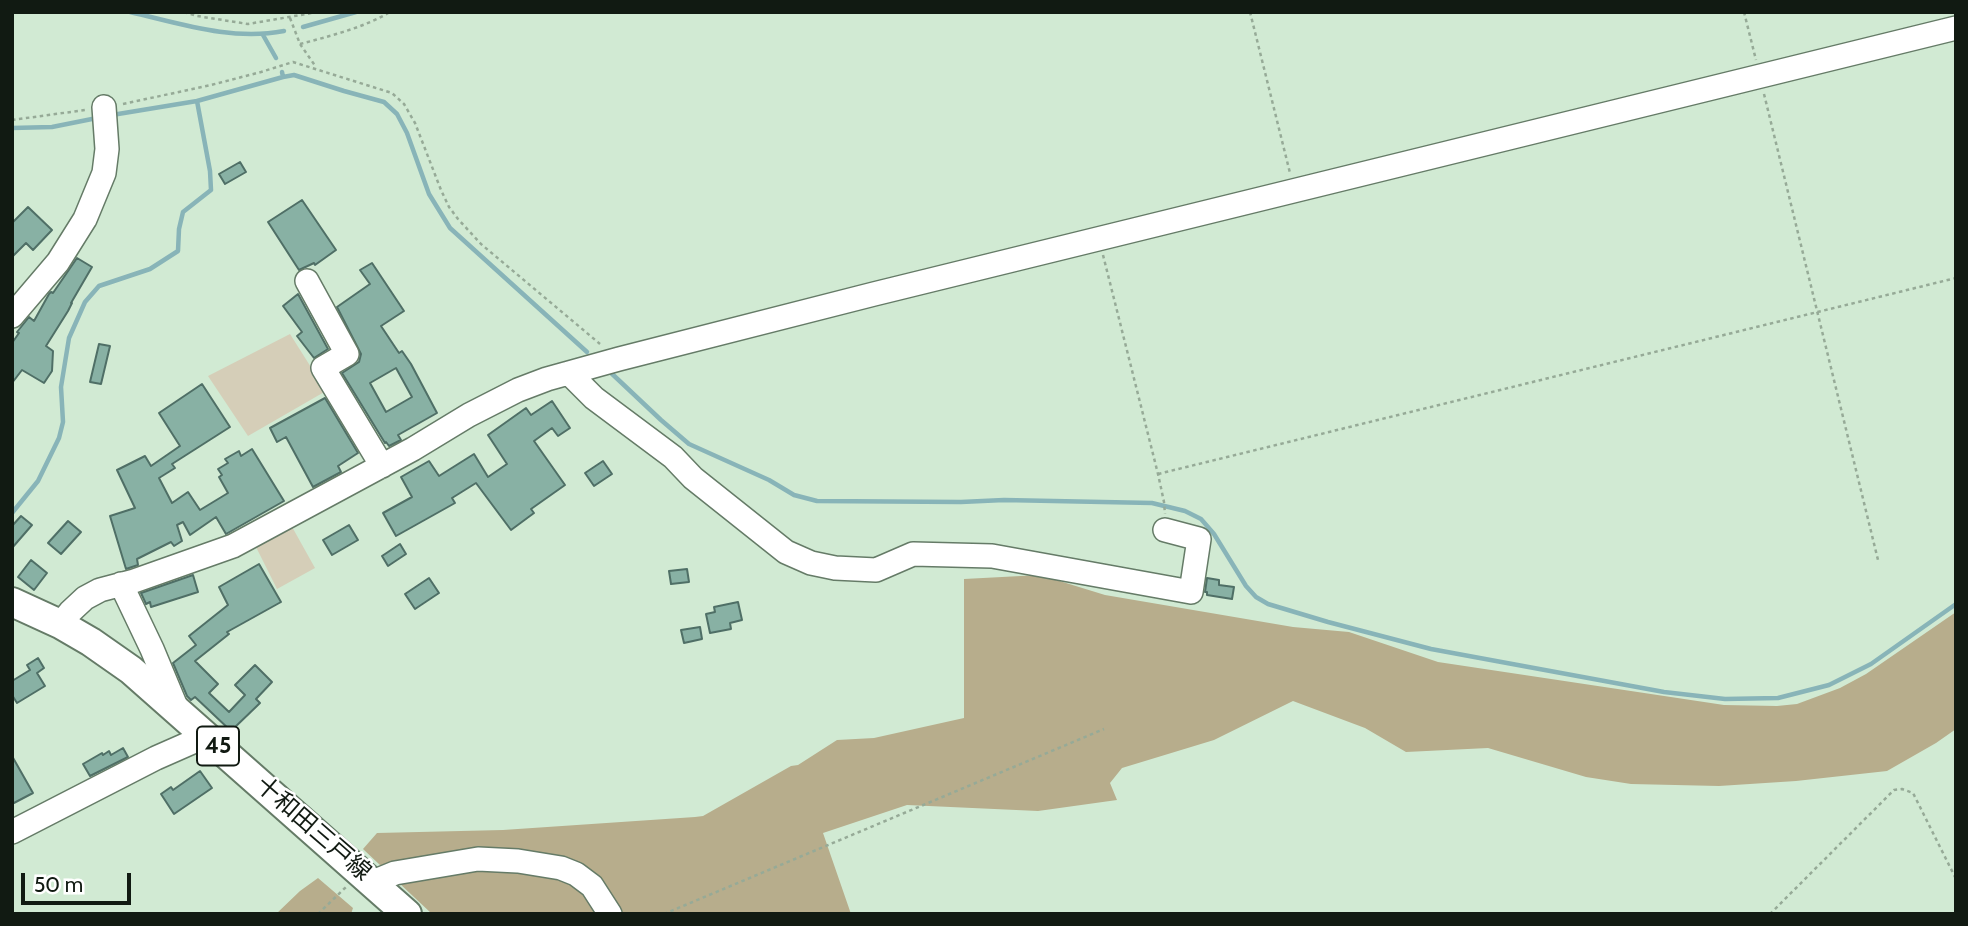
<!DOCTYPE html>
<html>
<head>
<meta charset="utf-8">
<style>
  body { margin:0 }
  #map { position:relative; width:1968px; height:926px; overflow:hidden; background:#d1ead3; font-family:Cabin,sans-serif }
  canvas { display:block }
  .frame { position:absolute; inset:0; border:14px solid #111a12; pointer-events:none }
  .scale { position:absolute; left:21px; top:873px; width:110px; height:32px; box-sizing:border-box; border:4px solid #111a12; border-top:0; padding-left:9px; font-size:21px; line-height:24px; white-space:nowrap; color:#111a12; -webkit-text-stroke:5px #fff; paint-order:stroke }
</style>
</head>
<body>
<div id="map">
<canvas width="1968" height="926"></canvas>
<div class="frame"></div>
<div class="scale">50 m</div>
</div>
<script>
const context = document.querySelector('canvas').getContext('2d');
context.lineJoin = 'round';
function fill(path, color) {
  context.fillStyle = color;
  context.fill(path, 'evenodd');
}
function stroke(path, color, width, dash) {
  context.strokeStyle = color;
  context.lineWidth = width;
  context.lineCap = dash ? 'butt' : 'round';
  context.setLineDash(dash || []);
  context.stroke(path);
}
function drawText(font, color, halo, rows, align = 'center') {
  context.font = font + ' Cabin,"Noto Sans JP",sans-serif';
  context.lineWidth = 5;
  context.setLineDash([]);
  context.textBaseline = 'middle';
  context.strokeStyle = halo;
  context.fillStyle = color;
  for (const [text, x, y, turn = 0] of rows) {
    context.save();
    context.translate(x, y);
    context.rotate((+turn || 0) * Math.PI / 180);
    context.textAlign = isNaN(turn) ? turn : align;
    if (halo) context.strokeText(text, 0, 0);
    context.fillText(text, 0, 0);
    context.restore();
  }
}
fill(new Path2D(`
  M290 334 326 391 248 436 208 376Z
  M291 525 315 568 277 589 255 545Z`), '#d5ceb8');
fill(new Path2D(`
  M1040 575 1105 595 1293 627 1349 632 1438 662 1724 705 1777 706 1797 704 1840 688 1866 674 1956 612V729L1936 743 1887 771 1796 781 1719 786 1631 784 1586 777 1488 748 1406 752 1365 728 1293 701 1214 740 1122 768 1110 783 1117 800 1038 811 907 805 823 833 851 914H432L363 849 377 833 503 830 695 817 703 816 791 766 798 765 837 740 874 738 964 718V579Z
  M318 878 353 908 351 914H276L300 891Z`), '#b7ad8c');
stroke(new Path2D(`
  M130 12C182 24 232 41 284 31
  M303 27 356 12
  M263 35 276 58
  M282 72 283 77 294 75 344 91 384 102 397 114 407 133 429 194 450 228 587 352
  M112 115 197 101
  M12 128 52 127 97 118
  M609 371 661 420 689 444 769 480 794 495 817 501 961 502 1004 500 1152 503 1185 511 1201 519 1214 534 1246 586 1256 597 1268 604 1328 622 1431 649 1664 692 1725 699 1778 698 1829 685 1871 664 1956 604
  M12 513 38 481 59 438 63 422 61 387 69 338 85 302 99 286 150 269 178 251 179 229 183 212 211 190 210 171 197 101 283 77`), '#88b4b8', 4.5);
const building = new Path2D(`
  M240 162 246 172 225 184 219 174Z
  M302 200 336 250 315 265 314 263 299 270 268 222Z
  M28 207 52 230 33 250 26 243 12 257V223Z
  M77 258 92 267 71 303H72L68 311 46 346 53 351 52 371 44 383 22 370 12 383V343L19 333 17 332 29 317 34 321 49 294 51 292 53 293Z
  M372 263 404 311 381 326 399 353 402 351 411 364 437 413 398 435 401 440 389 446 386 442 385 443 342 373 359 362 361 354 337 307 370 284 360 270ZM396 368 412 397 386 412 370 383Z
  M298 294 328 349 314 358 297 336 302 332 283 306Z
  M99 344 110 346 101 384 90 382Z
  M202 384 230 427 172 464 175 468 159 478 172 503 188 492 200 510 228 493 219 477 222 475 218 469 228 463 225 459 239 451 241 456 252 449 284 501 226 534 216 517 190 535 183 522 177 525 182 541 174 546 171 542 137 559 138 565 126 569 110 516 135 508 117 470 145 456 151 466 180 446 159 413Z
  M325 398 358 453 338 466 341 472 313 487 286 437 277 442 270 428Z
  M552 401 570 428 558 436 552 428 534 441 565 485 531 509 534 513 511 530 476 483 452 498 455 503 396 536 383 513 412 497 401 477 429 461 439 476 474 454 488 477 507 464 488 435 526 408 531 415Z
  M603 461 612 474 594 486 585 473Z
  M21 516 32 525 12 548V526Z
  M68 521 81 532 61 554 48 543Z
  M349 525 358 540 332 555 323 540Z
  M400 544 406 554 388 566 382 556Z
  M31 560 47 573 34 590 18 577Z
  M259 564 281 602 227 632 229 634 195 661 218 684 209 693 229 712 245 695 235 685 255 665 272 682 256 699 260 703 231 731 195 697 191 700 187 696 173 663 196 645 189 636 228 605 219 587Z
  M687 569 689 582 671 584 669 571Z
  M193 575 198 592 151 607 150 602 146 604 141 593Z
  M429 578 439 593 415 609 405 594Z
  M1207 578 1219 580V585L1234 587 1232 599 1207 595V592H1205Z
  M738 602 742 620 730 623 731 629 710 633 706 614 715 612 714 607Z
  M700 627 702 639 684 643 681 630Z
  M38 658 44 668 37 673 45 686 17 703 12 695V681L30 670 27 665Z
  M123 748 128 757 90 776 83 764 102 753 103 755 109 751 111 755Z
  M12 756 33 793 12 804Z
  M200 771 212 788 174 814 161 794 171 787 173 790Z`);
fill(building, '#88b1a4');
stroke(building, '#4f6f66', 2);
const minor = new Path2D(`
  M307 281 347 354 323 368 382 466
  M12 316 58 262 85 219 104 173 107 149 104 107
  M569 373 594 398 673 457 693 478 786 552 811 563 835 568 876 570 913 554 992 556 1191 592 1199 539 1165 530
  M121 584 152 649 177 709
  M60 624 70 612 85 598 100 590 134 581 233 546 413 449 469 415 518 390 547 379 619 359 874 294 1956 28
  M12 832 156 758 206 736
  M373 882 395 873 478 859 518 861 561 868 576 874 592 886 610 914`);
const major = new Path2D(`
  M12 602 60 624 91 642 131 670 407 914`);
stroke(minor, '#657b67', 26);
stroke(major, '#657b67', 32);
stroke(new Path2D(`
  M184 12 197 16 248 24 318 12
  M1250 12 1290 173
  M1744 12 1756 60
  M290 18 300 44 316 67
  M300 44C330 36 363 28 390 12
  M1764 94 1878 560
  M123 104 211 85 261 72 293 62 392 93 404 104 415 123 441 190 449 207 458 219 481 244 600 344
  M12 120 85 110
  M1103 255 1158 474 1164 502 1165 514
  M1158 474 1956 278
  M318 914 346 887
  M664 914 1104 729
  M1770 914 1894 790 1902 789 1913 793 1956 879`), '#96aa97', 2.5, [3.5, 3.5]);
stroke(minor, '#fff', 23);
stroke(major, '#fff', 28);
for (const [x, y, w] of [
  [218,746,42]
]) {
  const box = new Path2D();
  box.roundRect(x - w / 2, y - 19.5, w, 39, 5);
  context.fillStyle = '#fff';
  context.fill(box);
  stroke(box, '#111a12', 2);
}
drawText('bold 23px', '#111a12', null, [
  ["45",218,746]
]);
drawText('24px', '#111a12', '#fff', [
  ["十和田三戸線",313,829,41]
]);
</script>
</body>
</html>
